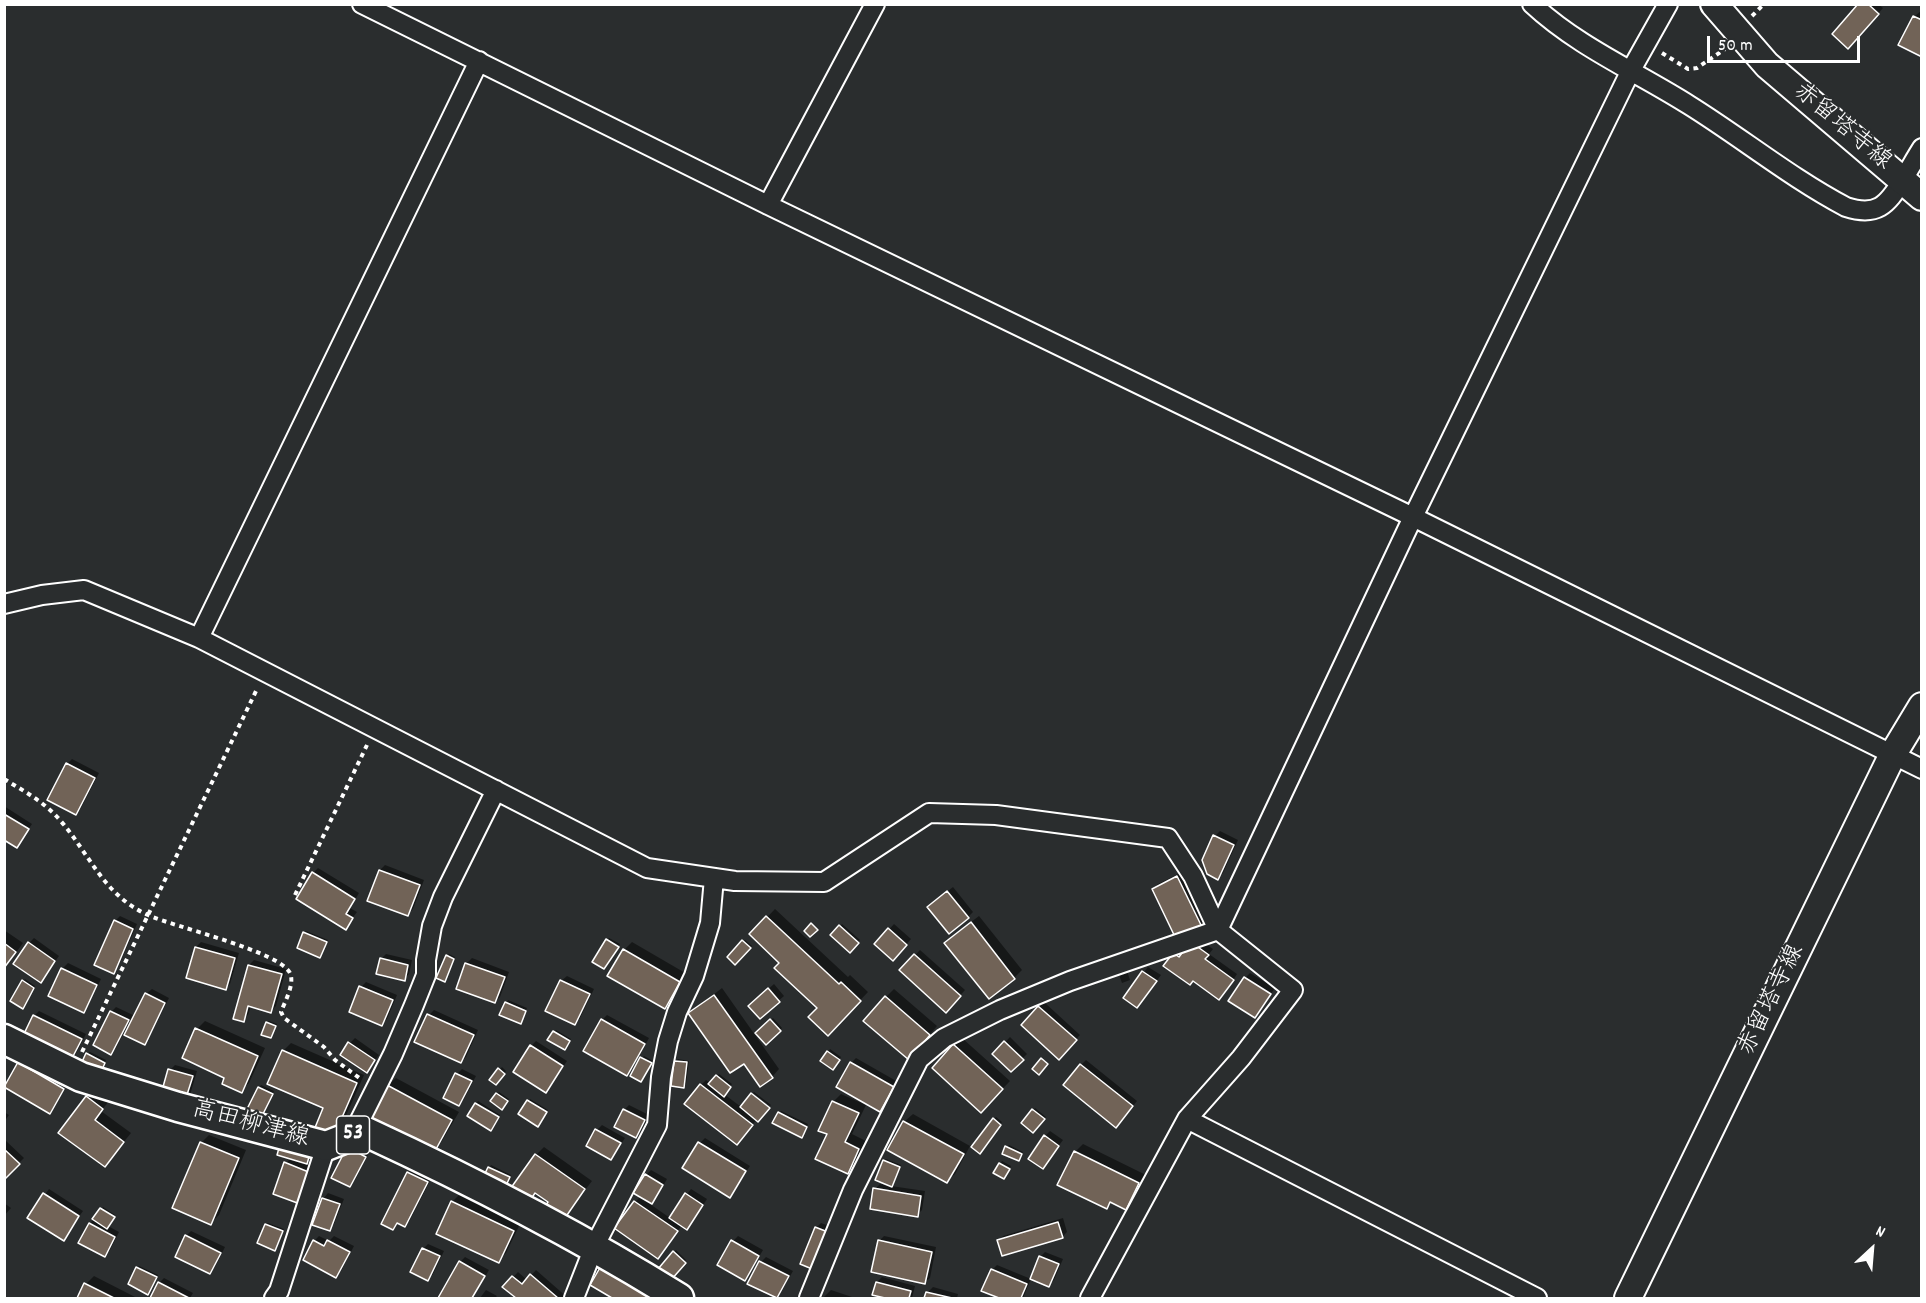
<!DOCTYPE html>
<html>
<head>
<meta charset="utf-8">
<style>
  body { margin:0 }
  #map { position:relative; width:1926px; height:1303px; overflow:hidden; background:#2a2d2e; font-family:Dekko,sans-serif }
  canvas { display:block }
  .frame { position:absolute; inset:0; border:6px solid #fff; pointer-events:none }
  .north { position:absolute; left:1842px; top:1219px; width:60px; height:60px; -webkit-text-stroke:4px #2a2d2e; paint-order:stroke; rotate:26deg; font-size:16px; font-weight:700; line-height:24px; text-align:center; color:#fff }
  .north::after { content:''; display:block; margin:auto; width:21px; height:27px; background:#fff; clip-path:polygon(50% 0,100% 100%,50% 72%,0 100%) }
  .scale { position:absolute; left:1707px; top:36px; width:153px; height:27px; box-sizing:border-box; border:3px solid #fff; border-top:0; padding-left:8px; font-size:18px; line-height:21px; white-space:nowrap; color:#fff; -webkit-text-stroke:4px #2a2d2e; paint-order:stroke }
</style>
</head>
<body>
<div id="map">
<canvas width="1926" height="1303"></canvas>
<div class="frame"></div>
<div class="north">N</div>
<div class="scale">50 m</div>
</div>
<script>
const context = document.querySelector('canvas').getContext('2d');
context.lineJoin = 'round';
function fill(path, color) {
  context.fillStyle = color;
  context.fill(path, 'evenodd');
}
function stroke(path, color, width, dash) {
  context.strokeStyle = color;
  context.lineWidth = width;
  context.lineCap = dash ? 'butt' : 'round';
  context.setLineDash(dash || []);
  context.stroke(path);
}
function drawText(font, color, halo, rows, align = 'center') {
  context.font = font + ' Dekko,"Klee One",sans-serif';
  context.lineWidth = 4.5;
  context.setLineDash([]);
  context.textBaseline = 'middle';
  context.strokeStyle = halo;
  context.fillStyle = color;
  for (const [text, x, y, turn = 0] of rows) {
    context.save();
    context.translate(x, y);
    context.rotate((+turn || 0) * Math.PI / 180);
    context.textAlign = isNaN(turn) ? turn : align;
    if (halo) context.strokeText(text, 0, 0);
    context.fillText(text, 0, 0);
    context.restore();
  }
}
fill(new Path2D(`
  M1860 4H1878L1883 8 1853 42Z
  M1922 10V55L1900 44 1915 16Z
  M72 759 99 773 81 808 76 813 67 764Z
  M4 806 32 824 17 846 4 839Z
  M1220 831 1238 840 1223 873 1218 878 1215 836Z
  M385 865 424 880 413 909 408 914 380 870Z
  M318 868 359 893 350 908 357 912 345 928 313 873Z
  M1182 872 1206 921 1201 926 1153 889 1158 884Z
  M953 887 973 912 968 917 934 902Z
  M775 909 848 977 850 975 868 992 828 1034 819 1008 781 963 751 934Z
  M120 916 137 924 118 967 113 972 115 921Z
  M979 916 1022 970 1014 978 954 935Z
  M842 924 860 940 850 951 832 935Z
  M894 924 911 939 893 959 876 944Z
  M4 930 23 943 4 969Z
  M306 931 328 940 320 956 304 933Z
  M34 938 59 956 41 981 29 943Z
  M609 938 620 944 606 966 607 940Z
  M745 940 752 946 735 963 729 957Z
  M1201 941 1213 949 1209 954 1237 974 1224 994 1165 966 1179 949 1184 952Z
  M201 942 239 953 230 984 225 989 196 947Z
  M632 942 687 974 673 999 665 1007 624 950Z
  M920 950 965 990 946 1011 901 970Z
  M386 954 412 960 409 974 404 979 381 959Z
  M449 954 455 957 445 980 447 956Z
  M472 958 509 972 500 997 495 1002 458 988 467 963Z
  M254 960 286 969 276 1006 271 1011 251 1006 248 1015 243 1020 249 965Z
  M68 963 101 979 88 1006 83 1011 50 995 63 968Z
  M1148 967 1161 975 1142 1001 1125 997Z
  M1126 968 1130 980 1122 983 1118 972Z
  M1250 973 1275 988 1255 1016 1245 978Z
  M567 976 594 989 580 1018 575 1024 561 981Z
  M25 979 35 986 24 1005 23 981Z
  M366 982 397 995 387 1019 382 1024 361 987Z
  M774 984 784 996 760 1017 755 1001Z
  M722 988 779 1069 772 1077 690 1013Z
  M152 989 169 998 149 1038 144 1043 146 994Z
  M894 989 937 1026 916 1051 886 997Z
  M508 1000 527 1008 520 1023 501 1015Z
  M1044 1002 1080 1035 1059 1057 1023 1025Z
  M116 1007 133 1015 116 1048 111 1053V1012Z
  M434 1010 478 1030 466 1057 461 1062 429 1015Z
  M39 1011 86 1034 74 1057 69 1063 34 1016Z
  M607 1015 649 1038 632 1069 627 1074 602 1020Z
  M773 1018 782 1028 766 1043 757 1033Z
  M205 1021 265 1048 249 1083 241 1091 226 1077 197 1029Z
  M269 1021 277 1024 271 1037 267 1023Z
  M556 1030 571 1039 565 1048 554 1032Z
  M1010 1037 1027 1054 1011 1070 994 1054Z
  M355 1038 379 1055 367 1071 350 1043Z
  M962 1038 1010 1081 989 1103 954 1045Z
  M536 1041 567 1061 546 1092 531 1046Z
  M291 1043 364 1075 340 1129 283 1051Z
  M830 1049 841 1057 835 1066 822 1061Z
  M90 1052 106 1060 101 1070 87 1054Z
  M644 1056 653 1061 643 1078 642 1058Z
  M24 1058 68 1084 50 1112 19 1063Z
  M856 1058 898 1082 885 1105 880 1110 851 1063Z
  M678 1059 689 1061 686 1084 684 1086 676 1061Z
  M1086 1060 1137 1101 1121 1121 1081 1065Z
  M175 1065 197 1071 190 1095 184 1100 170 1070Z
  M502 1067 506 1071 495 1083 491 1080Z
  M462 1069 476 1076 464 1099 459 1104 457 1074Z
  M719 1074 732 1084 724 1094 757 1119 742 1138 701 1085 706 1080 711 1084Z
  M396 1078 459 1112 442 1141 435 1149 394 1126 389 1131 369 1120 388 1085Z
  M261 1085 274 1091 264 1112 259 1088Z
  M95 1089 110 1100 101 1111 131 1133 105 1165 87 1097Z
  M499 1092 509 1099 504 1106 497 1094Z
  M754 1092 771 1105 770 1106 753 1093Z
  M841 1094 866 1105 852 1134 866 1141 855 1164 847 1172 829 1134 833 1102Z
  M530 1099 548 1110 540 1123 520 1114Z
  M478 1101 500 1115 493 1127 469 1116Z
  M629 1105 649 1115 641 1131 636 1136 624 1110Z
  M1035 1108 1046 1117 1033 1131 1023 1122Z
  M781 1111 808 1124 803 1134 779 1113Z
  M4 1112 9 1115 4 1122Z
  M913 1114 970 1146 955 1174 947 1181 889 1149 905 1121Z
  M996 1117 1002 1122 982 1150 994 1119Z
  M602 1125 625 1138 611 1159 597 1130Z
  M1050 1131 1063 1140 1043 1167 1045 1136Z
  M209 1135 246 1150 219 1215 211 1223 174 1208 201 1143Z
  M705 1138 750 1166 730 1196 700 1143Z
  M5 1140 24 1158 4 1178V1141Z
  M353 1143 370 1151 355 1180 350 1185Z
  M1083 1144 1146 1175 1134 1200 1126 1208 1112 1201 1106 1207 1075 1152Z
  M1009 1145 1023 1152 1019 1160 1007 1147Z
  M544 1147 592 1181 565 1216 551 1202 537 1192 527 1203 536 1155Z
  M312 1148 308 1160 305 1164 315 1167 305 1197 286 1163 291 1158Z
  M886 1159 901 1165 891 1186 925 1191 922 1210 917 1215 875 1189 880 1184 888 1185 884 1161Z
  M1002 1161 1011 1166 1006 1175 995 1172Z
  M491 1165 511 1175 505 1188 483 1181Z
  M413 1168 432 1177 410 1220 405 1225 398 1222 393 1228 383 1223 408 1173Z
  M651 1170 667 1179 657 1197 650 1204 670 1218 691 1189 707 1199 692 1223 687 1228 682 1225 663 1252 635 1202 641 1196 646 1175Z
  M49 1189 83 1211 63 1239 29 1217Z
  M328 1193 344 1199 334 1224 329 1230 323 1199Z
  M460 1194 521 1222 506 1253 498 1261 452 1202Z
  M4 1203 11 1208 4 1216Z
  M103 1207 115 1215 108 1226 119 1232 110 1250 105 1255 90 1224Z
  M1063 1218 1067 1232 1062 1237 998 1241 1003 1236Z
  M268 1223 284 1229 275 1249 266 1225Z
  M821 1223 837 1229 835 1234 817 1227Z
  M191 1231 225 1247 215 1267 210 1272 186 1236Z
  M319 1236 329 1241 334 1236 354 1246 341 1271 336 1276 314 1241Z
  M738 1236 763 1250 749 1274 744 1279 733 1241Z
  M884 1236 936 1247 930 1278 924 1283 879 1241Z
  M428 1244 444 1251 433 1274 428 1279 412 1271 423 1249Z
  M676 1250 686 1260 670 1278 660 1268Z
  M1045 1252 1063 1259 1054 1280 1049 1285 1040 1257Z
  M465 1257 489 1270 473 1298H439L460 1262Z
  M766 1257 793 1271 781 1292 776 1297 761 1262Z
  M997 1265 1031 1279 1023 1298H1002L983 1290 992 1270Z
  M139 1266 158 1275 148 1293 137 1268Z
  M536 1270 568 1298H518L504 1287 518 1272 527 1280Z
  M94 1276 137 1298H78L86 1284Z
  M882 1277 915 1286 912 1298H890L874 1294 877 1282Z
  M164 1278 193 1293 190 1298H151L159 1283Z
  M592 1284 657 1290 652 1298H615Z
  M933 1287 958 1294 957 1298H926L928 1292Z
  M486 1290 497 1296 495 1298H480Z
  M831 1290 855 1298H823Z`), '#0007');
const building = new Path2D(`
  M1858 4H1868L1879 14 1848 49 1832 34Z
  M1913 16 1922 20V57L1898 45Z
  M66 763 95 778 76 815 47 800Z
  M4 814 29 829 17 848 4 840Z
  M1213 835 1234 845 1218 880 1207 874 1202 860Z
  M379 870 420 885 408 916 367 901Z
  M312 872 355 899 346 914 353 918 346 930 296 899Z
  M1177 876 1202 927 1176 939 1152 889Z
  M947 891 969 918 949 934 927 907Z
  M766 916 839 984 841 982 861 1001 828 1036 808 1017 817 1008 774 968 779 963 749 934Z
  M114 920 133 929 114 974 94 965Z
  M971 922 1015 979 989 999 944 943Z
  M811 923 818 930 810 937 804 931Z
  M839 925 859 943 850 953 830 935Z
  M888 928 907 945 893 961 874 944Z
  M303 932 327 942 320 958 297 948Z
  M606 939 619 947 604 969 592 962Z
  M742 940 751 948 735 965 727 957Z
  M28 942 55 961 41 983 13 964Z
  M4 943 16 952 4 968Z
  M1195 945 1209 955 1205 959 1234 980 1219 1000 1193 981 1190 985 1163 966 1173 953 1179 957 1187 946 1191 949Z
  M195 947 235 958 226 990 186 978Z
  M623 949 680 982 665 1009 607 976Z
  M914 954 961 996 946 1013 899 970Z
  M446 955 454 959 445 982 436 978Z
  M380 958 408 965 405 981 376 974Z
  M465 963 505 977 495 1003 456 989Z
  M248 965 282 974 271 1013 248 1006 244 1022 233 1019Z
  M61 968 97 985 84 1013 48 996Z
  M1142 971 1157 981 1137 1008 1123 998Z
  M1244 977 1271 994 1255 1018 1228 1001Z
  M22 980 34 988 23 1009 10 1001Z
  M560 980 590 994 575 1025 545 1011Z
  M359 986 393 1000 382 1026 349 1012Z
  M768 988 780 1002 760 1019 748 1006Z
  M145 993 165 1003 145 1045 124 1035Z
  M714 995 773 1078 760 1087 744 1064 730 1073 688 1013Z
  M885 996 930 1035 909 1060 863 1021Z
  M505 1002 526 1011 521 1024 499 1015Z
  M1038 1006 1077 1040 1059 1060 1021 1025Z
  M110 1011 129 1020 111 1055 93 1045Z
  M427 1014 474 1035 461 1063 414 1042Z
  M33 1015 82 1039 69 1064 21 1040Z
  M601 1019 645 1044 627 1076 583 1051Z
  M770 1019 781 1031 766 1045 755 1033Z
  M266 1022 276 1026 271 1038 261 1035Z
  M195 1028 258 1056 242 1093 222 1084 224 1078 182 1058Z
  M553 1031 570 1041 565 1050 547 1040Z
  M1004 1041 1024 1060 1011 1072 992 1054Z
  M348 1042 375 1060 367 1073 340 1055Z
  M953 1044 1003 1089 981 1113 932 1068Z
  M530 1045 563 1066 546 1093 513 1072Z
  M282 1050 357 1083 333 1138 314 1130 323 1108 267 1084Z
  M827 1051 840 1060 833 1070 820 1061Z
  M86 1053 105 1063 100 1074 81 1064Z
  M640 1057 652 1063 641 1082 630 1076Z
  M1041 1058 1048 1064 1039 1075 1032 1069Z
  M674 1061 687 1062 684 1088 671 1086Z
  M18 1062 64 1089 50 1114 4 1087Z
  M850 1062 894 1087 880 1112 836 1087Z
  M1080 1064 1133 1106 1116 1128 1063 1085Z
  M498 1068 505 1074 496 1085 489 1080Z
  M168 1069 193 1076 185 1101 161 1094Z
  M455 1073 472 1081 459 1106 443 1098Z
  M716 1075 731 1087 724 1097 708 1084Z
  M700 1084 753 1125 737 1145 684 1104Z
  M387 1085 452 1120 435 1151 392 1127 389 1133 367 1121Z
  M258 1087 273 1094 262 1116 247 1109Z
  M496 1093 508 1101 502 1110 490 1101Z
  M751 1093 770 1108 758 1122 740 1107Z
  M86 1096 103 1109 95 1120 124 1142 105 1167 58 1133Z
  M527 1100 547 1112 538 1127 518 1114Z
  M832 1101 859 1113 845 1142 859 1149 848 1174 815 1159 827 1134 818 1131Z
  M475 1103 499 1117 491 1131 467 1116Z
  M623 1109 645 1120 636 1138 614 1127Z
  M1032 1109 1045 1119 1033 1133 1021 1123Z
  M778 1112 807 1127 802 1138 772 1123Z
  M993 1118 1001 1125 980 1154 971 1147Z
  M903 1121 964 1154 947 1183 887 1150Z
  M595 1129 621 1143 611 1160 586 1146Z
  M1044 1135 1059 1146 1043 1169 1028 1159Z
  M281 1141 311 1150 307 1164 277 1155Z
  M200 1142 239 1158 211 1225 172 1208Z
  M698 1142 746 1171 730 1198 682 1168Z
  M1005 1146 1022 1154 1019 1161 1002 1154Z
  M347 1147 366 1157 350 1187 331 1178Z
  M4 1149 20 1164 4 1180Z
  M1074 1151 1139 1183 1126 1210 1110 1202 1107 1209 1057 1185Z
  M535 1154 585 1189 565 1218 546 1205 548 1202 535 1193 527 1205 508 1192Z
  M883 1160 900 1167 892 1187 875 1180Z
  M284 1162 311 1173 300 1204 273 1194Z
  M999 1163 1010 1169 1004 1179 993 1173Z
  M488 1167 510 1177 503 1192 481 1182Z
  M407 1172 428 1182 405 1227 397 1223 393 1230 381 1224Z
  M645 1174 663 1185 652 1204 633 1193Z
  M873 1188 921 1196 918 1217 870 1209Z
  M43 1193 79 1216 64 1241 27 1218Z
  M685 1193 703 1205 687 1230 669 1218Z
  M322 1198 340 1204 330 1231 312 1225Z
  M451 1201 514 1231 499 1263 436 1234Z
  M634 1201 678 1231 658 1259 614 1228Z
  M100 1208 115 1217 107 1229 92 1219Z
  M1058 1222 1063 1238 1002 1256 997 1240Z
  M89 1223 115 1237 105 1257 78 1243Z
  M265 1224 283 1231 275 1251 257 1243Z
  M815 1227 833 1234 817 1271 800 1264Z
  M185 1235 221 1253 210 1274 175 1257Z
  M313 1240 324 1246 327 1240 350 1252 336 1278 303 1260Z
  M731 1240 759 1256 745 1281 717 1265Z
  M878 1240 932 1252 925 1284 871 1272Z
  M422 1248 440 1256 428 1281 410 1272Z
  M673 1251 686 1263 671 1280 658 1269Z
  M1039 1256 1059 1264 1049 1287 1030 1279Z
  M605 1259 653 1295 651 1298H612L590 1285Z
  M459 1261 485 1276 472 1298H438Z
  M759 1261 789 1276 777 1298 747 1284Z
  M136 1267 157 1277 148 1295 128 1284Z
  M991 1269 1027 1284 1021 1298H999L981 1291Z
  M530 1274 558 1298H516L502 1287 512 1276 522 1284Z
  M158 1282 189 1298H150Z
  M876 1282 911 1291 909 1298H885L872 1295Z
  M84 1283 114 1298H77Z
  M926 1292 952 1298H924Z`);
fill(building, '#716357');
stroke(building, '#fff', 1.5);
const street = new Path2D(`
  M362 4 768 205 1413 517 1922 769
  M1532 4C1578 47 1637 72 1689 105 1742 138 1791 178 1846 207 1877 217 1887 205 1902 181 1909 170 1915 159 1922 148
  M768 205 875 4
  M4 604 42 595 84 590 199 638 647 868 735 881 824 882 929 813 996 815 1168 838 1193 876 1218 930 1293 990 1241 1058 1187 1119 1090 1298
  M199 638 479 61
  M1187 1119 1537 1298
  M352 1136 393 1054 414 1005 426 975V960L432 926 443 897 496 790
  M274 1298 279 1291 326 1146
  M574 1298 594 1247 657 1125 661 1077 668 1041 677 1012 694 976 710 923 714 878
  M809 1298 853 1190 919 1059 944 1038 1000 1010 1070 981 1218 930 1413 517 1631 70 1668 4`);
const secondary = new Path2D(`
  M1714 4 1767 65 1922 197
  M1628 1298 1893 754 1922 706`);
const primary = new Path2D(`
  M4 1039 81 1077 178 1107 326 1146 364 1131C472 1181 578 1235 679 1298`);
stroke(street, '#fff', 22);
stroke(secondary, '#fff', 30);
stroke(primary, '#fff', 33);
stroke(new Path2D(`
  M1752 16 1764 4
  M1662 53 1688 69 1697 68 1725 49
  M4 779C24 791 44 802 59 819 90 854 103 895 148 915 174 927 279 951 290 973 295 984 285 1001 281 1012L284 1018 324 1047 335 1060 362 1080
  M295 895 367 745
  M82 1052 257 689`), '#fff', 4, [4.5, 4.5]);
stroke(street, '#2a2d2e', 18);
stroke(secondary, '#2a2d2e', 26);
stroke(primary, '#2a2d2e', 28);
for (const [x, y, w] of [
  [353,1135,33]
]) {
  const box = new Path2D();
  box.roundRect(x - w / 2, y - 19, w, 38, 4.5);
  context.fillStyle = '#2a2d2e';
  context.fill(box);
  stroke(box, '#fff', 1.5);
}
drawText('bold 22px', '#fff', null, [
  ["53",353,1135]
]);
drawText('24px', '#fff', '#2a2d2e', [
  ["赤留塔寺線",1841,128,40],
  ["赤留塔寺線",1773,1001,-64],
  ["高田柳津線",250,1126,15]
]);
</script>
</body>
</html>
